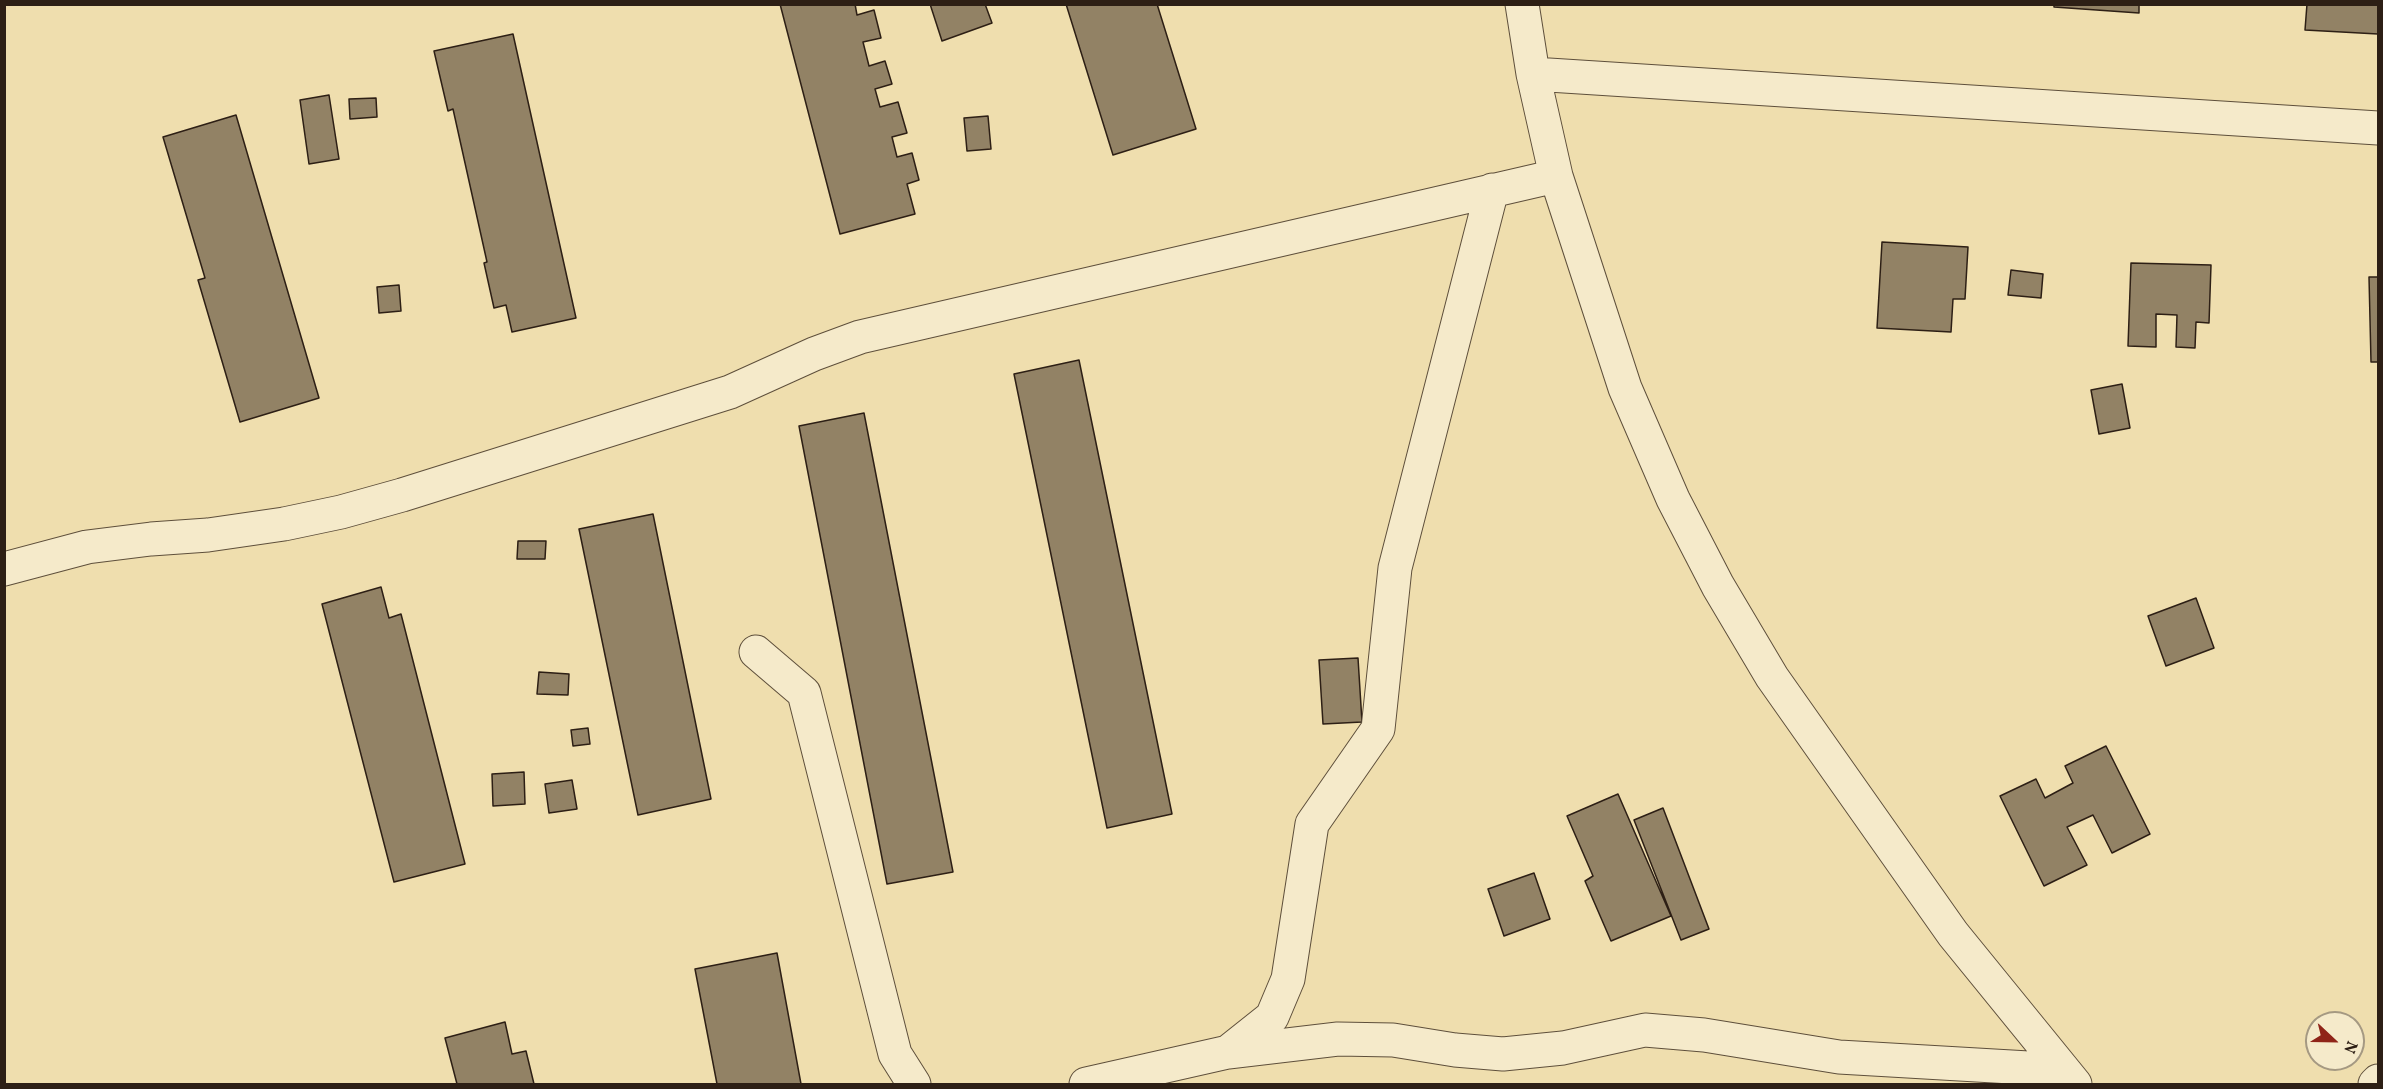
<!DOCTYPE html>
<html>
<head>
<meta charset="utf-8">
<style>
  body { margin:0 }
  #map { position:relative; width:2383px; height:1089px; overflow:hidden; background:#efdeae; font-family:Vollkorn,serif }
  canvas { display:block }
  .frame { position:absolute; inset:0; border:6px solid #2d1f15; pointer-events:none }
  .north { position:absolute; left:2305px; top:1011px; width:60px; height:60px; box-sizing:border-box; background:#f5eaca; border:2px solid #a59982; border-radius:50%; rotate:112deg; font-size:16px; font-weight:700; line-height:24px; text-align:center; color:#2d1f15 }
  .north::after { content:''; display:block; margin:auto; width:21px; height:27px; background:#8f2418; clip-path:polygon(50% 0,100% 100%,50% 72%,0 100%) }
</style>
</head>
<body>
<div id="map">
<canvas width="2383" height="1089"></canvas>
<div class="frame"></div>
<div class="north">N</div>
</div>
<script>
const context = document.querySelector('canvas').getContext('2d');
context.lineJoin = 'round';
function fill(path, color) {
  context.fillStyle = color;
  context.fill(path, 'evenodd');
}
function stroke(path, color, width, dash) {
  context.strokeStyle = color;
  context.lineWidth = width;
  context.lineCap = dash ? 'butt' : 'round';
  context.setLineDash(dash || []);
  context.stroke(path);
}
const building = new Path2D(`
  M780 4H855L857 15 874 10 881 38 863 42 869 66 885 61 892 84 875 89 880 107 898 102 907 133 892 137 897 157 912 153 919 180 907 184 915 214 840 234Z
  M930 4H985L992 23 942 41Z
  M1066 4H1157L1196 129 1113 155Z
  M2054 4H2139V13L2054 7Z
  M2307 4H2378V34L2305 30Z
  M513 34 576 318 512 332 506 305 494 308 484 263 487 262 453 109 448 111 434 51Z
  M329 95 339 159 309 164 300 100Z
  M376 98 377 117 350 119 349 99Z
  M236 115 319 398 240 422 198 280 205 278 163 137Z
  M988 116 991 149 967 151 964 118Z
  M1882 242 1968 247 1965 299H1953L1951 332 1877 328Z
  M2131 263 2211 265 2209 323 2196 322 2195 348 2176 347 2177 315 2156 314V347L2128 346Z
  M2011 270 2043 274 2041 298 2008 295Z
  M2369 277H2378V362H2371Z
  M399 285 401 311 379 313 377 287Z
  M1079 360 1172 814 1107 828 1014 374Z
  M2122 384 2130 428 2099 434 2091 390Z
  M864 413 953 872 887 884 799 426Z
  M653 514 711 799 638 815 579 529Z
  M518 541H546L545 559H517Z
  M381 587 389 618 401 614 465 864 394 882 322 604Z
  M2196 598 2214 648 2166 666 2148 616Z
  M1358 658 1362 722 1323 724 1319 660Z
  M539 672 569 674 568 695 537 694Z
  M588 728 590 744 573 746 571 730Z
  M2106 746 2150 834 2112 853 2093 815 2067 827 2087 865 2044 886 2000 796 2036 779 2045 798 2073 783 2065 766Z
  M524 772 525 804 493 806 492 774Z
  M572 780 577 809 549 813 545 784Z
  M1618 794 1671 916 1611 941 1585 881 1593 876 1567 816Z
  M1663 808 1709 929 1681 940 1634 820Z
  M1534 873 1550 919 1504 936 1488 889Z
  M777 953 801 1084H717L695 969Z
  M505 1022 512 1054 526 1051 534 1084H457L445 1038Z`);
fill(building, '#928265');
stroke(building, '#2d1f15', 1.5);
const minor = new Path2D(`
  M1522 4 1533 74 1556 176 1625 388 1673 499 1718 586 1772 677 1953 934 2075 1084
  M1533 74 2378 128
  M4 569 87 547 151 539 208 535 284 524 341 512 402 495 730 392 814 354 860 337 1556 176
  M756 652 804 693 895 1054 914 1084
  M1228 1052 1272 1017 1288 979 1312 824 1378 729 1395 568 1492 190
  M1086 1084 1228 1052 1338 1039 1393 1040 1455 1050 1503 1054 1563 1048 1645 1030 1704 1035 1839 1057 2063 1070
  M2375 1084 2378 1081`);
stroke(minor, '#5e4f3b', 35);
stroke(minor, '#f5eaca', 33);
</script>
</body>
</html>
